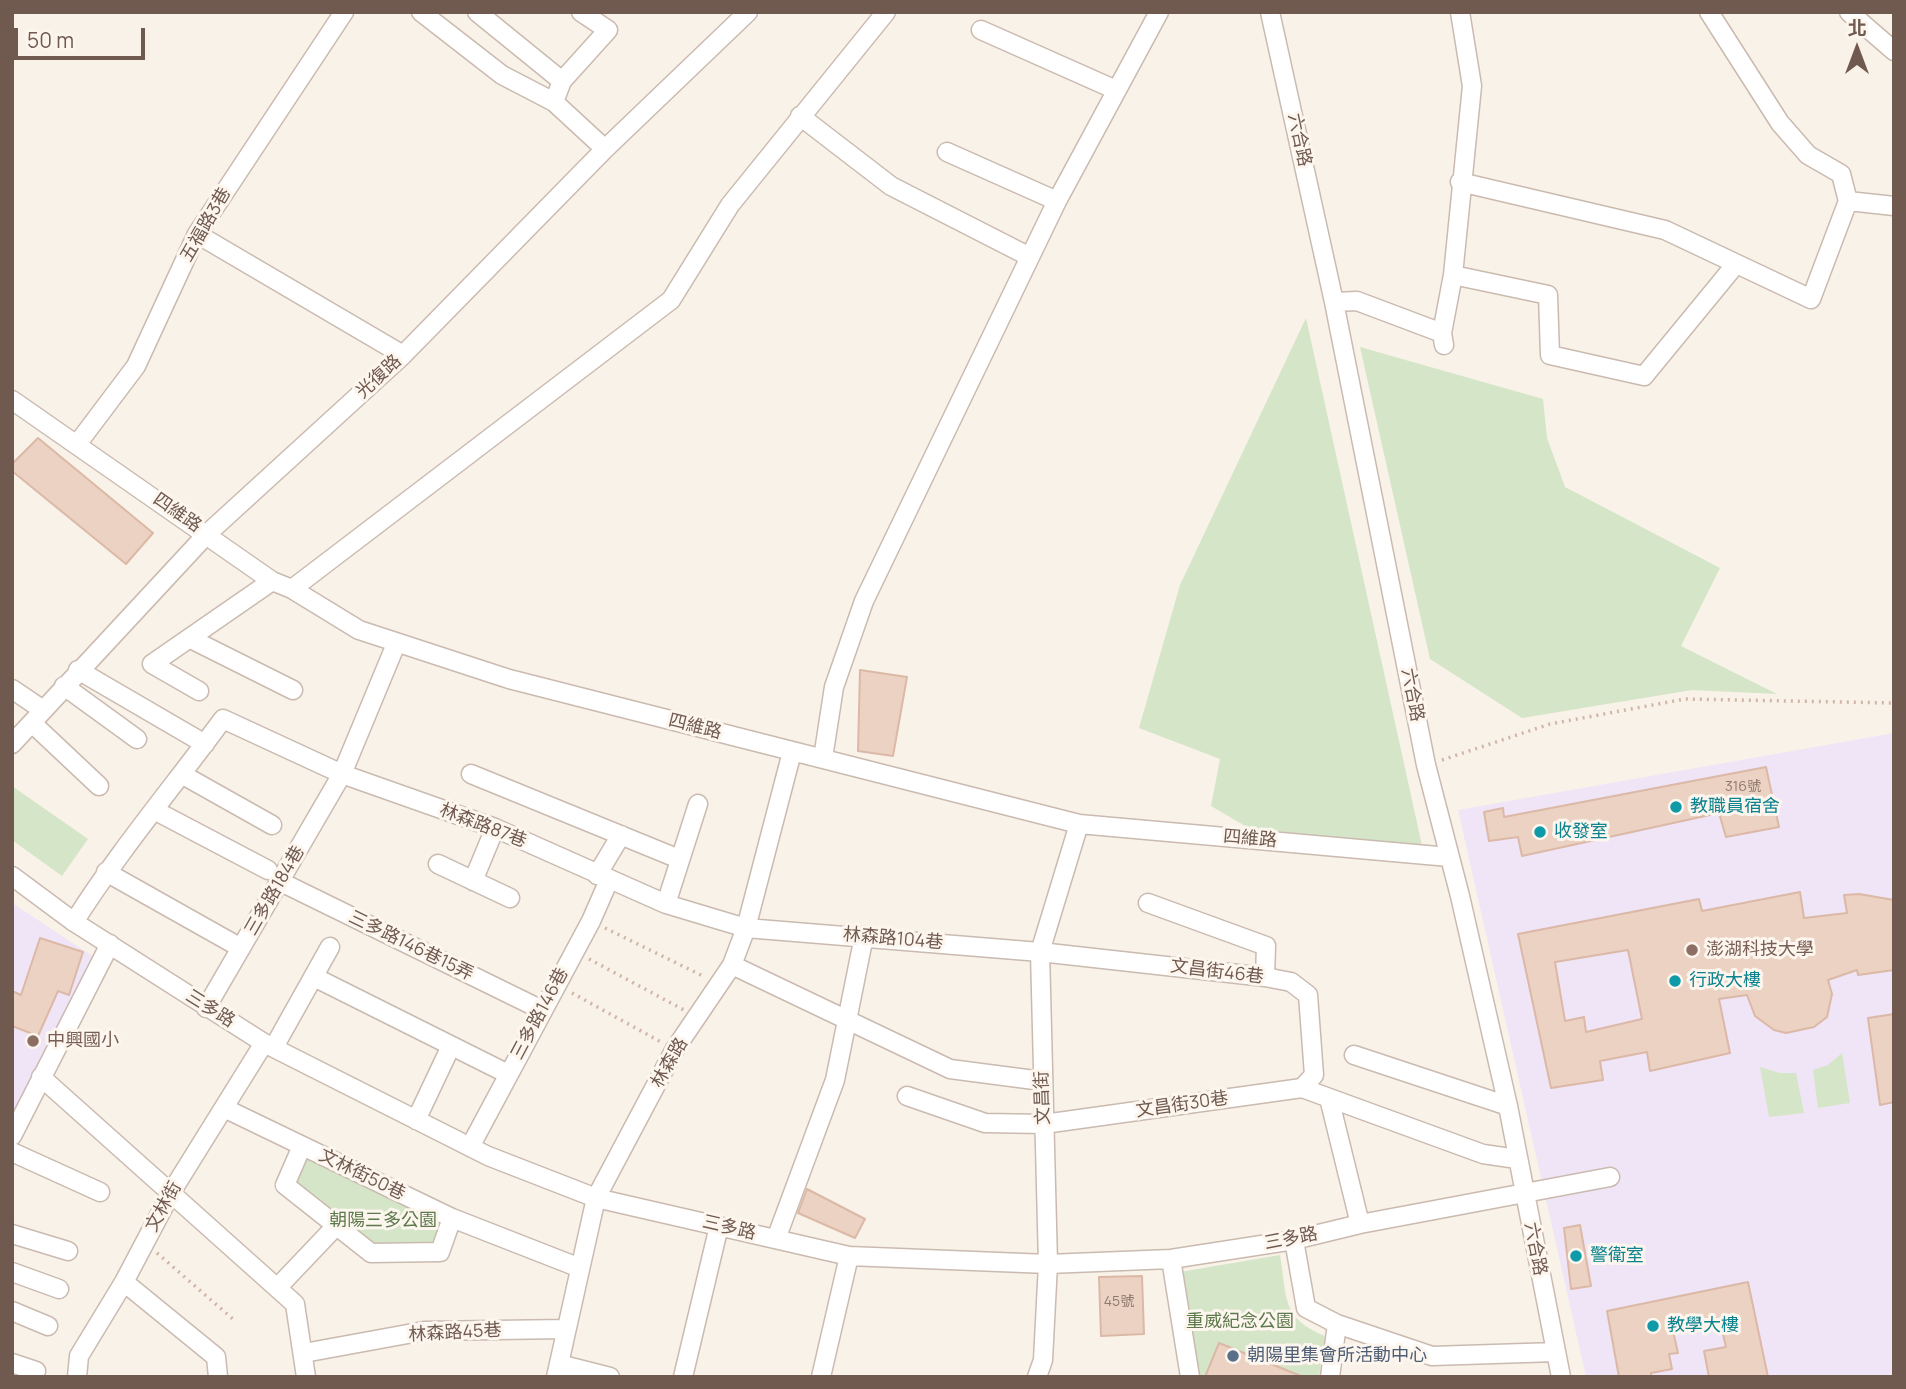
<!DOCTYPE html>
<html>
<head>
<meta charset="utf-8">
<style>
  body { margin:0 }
  #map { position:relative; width:1906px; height:1389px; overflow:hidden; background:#f9f2e8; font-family:Manrope,"Noto Sans TC",sans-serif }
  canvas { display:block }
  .frame { position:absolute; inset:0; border:14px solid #705a50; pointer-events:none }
  .north { position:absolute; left:1822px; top:14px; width:70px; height:70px; -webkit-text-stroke:5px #fdf6ee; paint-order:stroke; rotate:0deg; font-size:19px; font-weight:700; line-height:28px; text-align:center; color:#705a50 }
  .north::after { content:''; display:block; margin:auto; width:24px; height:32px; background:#705a50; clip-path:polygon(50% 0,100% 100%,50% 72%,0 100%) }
  .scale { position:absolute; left:14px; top:28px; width:131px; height:32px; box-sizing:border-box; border:4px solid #705a50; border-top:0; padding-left:9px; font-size:21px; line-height:24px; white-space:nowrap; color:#705a50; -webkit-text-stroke:5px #fdf6ee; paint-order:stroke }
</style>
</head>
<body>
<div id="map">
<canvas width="1906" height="1389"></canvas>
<div class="frame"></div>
<div class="north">北</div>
<div class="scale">50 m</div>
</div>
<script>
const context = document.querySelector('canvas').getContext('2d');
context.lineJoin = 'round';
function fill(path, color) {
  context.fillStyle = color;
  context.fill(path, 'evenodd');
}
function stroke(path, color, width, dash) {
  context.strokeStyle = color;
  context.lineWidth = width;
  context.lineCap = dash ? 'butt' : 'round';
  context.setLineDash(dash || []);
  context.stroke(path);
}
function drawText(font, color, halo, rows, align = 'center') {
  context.font = font + ' Manrope,"Noto Sans TC",sans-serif';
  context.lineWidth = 6;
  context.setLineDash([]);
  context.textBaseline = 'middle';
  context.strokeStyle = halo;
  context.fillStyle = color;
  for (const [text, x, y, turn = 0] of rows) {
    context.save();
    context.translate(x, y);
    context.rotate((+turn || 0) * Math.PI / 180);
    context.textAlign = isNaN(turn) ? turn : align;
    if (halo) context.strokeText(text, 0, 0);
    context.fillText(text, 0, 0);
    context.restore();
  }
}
fill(new Path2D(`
  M1894 733V1377H1586L1458 810Z
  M12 903 94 957 12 1124Z`), '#efe5f6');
fill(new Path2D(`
  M1306 318 1423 850 1247 827 1211 806 1220 759 1139 728 1180 585Z
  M1360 347 1543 399 1547 438 1565 487 1720 568 1681 646 1777 694 1692 690 1522 718 1430 659Z
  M12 786 88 839 62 876 12 840Z
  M1842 1053 1850 1103 1818 1108 1813 1070 1828 1065Z
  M1760 1067 1780 1073H1796L1804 1113 1769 1117Z
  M305 1154 446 1222 435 1247 373 1249 294 1184Z
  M1280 1255C1287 1297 1281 1318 1325 1336L1319 1377H1197L1180 1272Z`), '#d5e5c8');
const building = new Path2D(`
  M38 438 153 533 126 564 12 471V464Z
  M860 670 907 677 893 756 858 751Z
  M1766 767 1779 827 1726 837 1719 813 1522 856 1518 837 1489 841 1484 812 1503 808 1504 817Z
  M1800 892 1804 918 1847 913 1844 895 1859 894 1894 900V970L1858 975 1857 970 1828 980 1832 994 1827 1017 1814 1027 1786 1033 1774 1030 1755 1016 1747 995 1719 999 1730 1053 1650 1071 1647 1052 1600 1061 1603 1080 1551 1088 1518 934 1699 899 1702 911ZM1628 950 1642 1019 1586 1032 1584 1017 1565 1021 1555 962Z
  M40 938 83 952 69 995 58 991 38 1036 12 1026V991L21 995Z
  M1894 1014V1102L1880 1105 1868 1018Z
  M807 1189 865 1219 855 1238 798 1213Z
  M1580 1225 1591 1286 1571 1289 1564 1228Z
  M1142 1276 1144 1334 1101 1336 1099 1277Z
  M1748 1282 1768 1377H1709L1704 1351 1726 1347 1720 1321 1673 1331 1678 1353 1669 1354 1672 1369 1651 1373V1377H1619L1607 1311Z
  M1219 1343 1301 1376V1377H1205Z`);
fill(building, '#ebd2c3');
stroke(building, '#dcb8a6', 2);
const minor = new Path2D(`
  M421 12 502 75 554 102 605 149
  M477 12 562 81
  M1270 12 1334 302 1426 765 1460 896 1508 1106 1561 1377
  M1849 12 1894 51
  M981 30 1116 90
  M554 102 562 81 608 30 581 12
  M800 116 891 186 1030 257
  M947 152 1057 201
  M1460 182 1665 230 1811 299 1848 201 1841 174 1808 155 1780 123 1709 12
  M1848 201 1894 206
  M197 234 403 355
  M1453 275 1548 295 1550 355 1644 376 1736 264
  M1334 302 1357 301 1442 333
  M1444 345 1442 333 1453 275 1472 86 1460 12
  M12 400 272 581 292 589 359 630 509 679 1079 824 1449 857
  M78 443 136 366 197 234 344 12
  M292 589 671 300 730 205 886 12
  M191 639 293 690
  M78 670 205 744
  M64 686 137 739
  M12 689 43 710
  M199 691 152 664 272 581
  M32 723 99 786
  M12 744 207 534 403 355 605 149 748 12
  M823 758 834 687 864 601 1057 201 1159 12
  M471 774 679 859
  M183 775 272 825
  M154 810 268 870
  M438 864 510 898
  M106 872 241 948
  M597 875 621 835
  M12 876 74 922 264 1043 488 1156 596 1198 849 1256 1048 1264 1171 1259 1294 1240 1360 1224 1610 1177
  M473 881 495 828
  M281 882 542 1010
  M1148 903 1266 946 1265 977
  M666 904 698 804
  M74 922C119 851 173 787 223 719L342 774 495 828 666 904 746 928 1040 952 1265 977 1291 982 1308 995 1314 1075 1302 1088 1044 1124 985 1123 907 1096
  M732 965 950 1069 1042 1081
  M314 977 508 1074
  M206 1008 342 774 396 644
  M274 1047 330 947
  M1354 1055 1508 1106
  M41 1077 295 1304 306 1377
  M1302 1088 1483 1154 1517 1159
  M1329 1098 1360 1224
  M224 1108 452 1218 580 1268
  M416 1120 451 1046
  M12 1136 110 944
  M302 1146 285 1185 371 1253 440 1252 452 1218
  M470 1147 591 921 609 880
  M12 1152 100 1192
  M12 1234 68 1251
  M776 1239 835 1080 864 936
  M1294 1240 1306 1308 1337 1324 1432 1356 1556 1352
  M1171 1259 1190 1377
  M12 1272 59 1289
  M124 1282 216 1357 218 1377
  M277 1288 336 1226
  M12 1311 48 1326
  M304 1353 424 1331 566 1329
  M12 1363 36 1371
  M559 1364 610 1377
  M77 1377 79 1356 124 1282 172 1191 264 1043
  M556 1377 596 1198 675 1049 732 965 746 928 792 752
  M683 1377 719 1226
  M821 1377 849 1256
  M1037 1377 1043 1360 1048 1264 1040 952 1079 824
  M1330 1377 1337 1324`);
stroke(minor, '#cabab0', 21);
stroke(new Path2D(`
  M1442 760 1550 724 1685 699 1894 703
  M605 928 705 977
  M589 959 684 1010
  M572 993 661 1042
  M157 1253 234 1320`), '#d0b5a7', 3.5, [2, 5]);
stroke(minor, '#fff', 18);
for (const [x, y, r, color] of [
  [1676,807,7,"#0f9aa8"],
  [1540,832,7,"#0f9aa8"],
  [1692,950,7,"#8d6e63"],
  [1675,981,7,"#0f9aa8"],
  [33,1041,7,"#8d6e63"],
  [1576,1256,7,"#0f9aa8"],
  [1653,1326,7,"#0f9aa8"],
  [1233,1356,7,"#5c6f8a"]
]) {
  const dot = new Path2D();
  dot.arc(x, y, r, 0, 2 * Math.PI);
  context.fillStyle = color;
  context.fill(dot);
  stroke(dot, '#fdf6ee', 2.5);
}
drawText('14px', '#8f786d', null, [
  ["316號",1743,787],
  ["45號",1119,1302]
]);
drawText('18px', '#705a50', '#fdf6ee', [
  ["六合路",1299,140,78],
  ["五福路3巷",206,225,-60],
  ["光復路",379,377,-43],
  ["四維路",177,513,35],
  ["六合路",1412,695,79],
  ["四維路",695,727,14],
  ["林森路87巷",483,826,21],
  ["四維路",1250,839,5],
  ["三多路184巷",275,891,-60],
  ["林森路104巷",893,939,5],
  ["三多路146巷15弄",411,946,26],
  ["文昌街46巷",1217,972,7],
  ["三多路",210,1009,32],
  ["三多路146巷",540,1014,-62],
  ["林森路",670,1063,-60],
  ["文昌街",1043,1098,-92],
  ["文昌街30巷",1182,1105,-8],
  ["文林街50巷",362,1175,26],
  ["文林街",164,1207,-61],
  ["三多路",729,1228,13],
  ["三多路",1291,1239,-11],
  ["六合路",1535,1249,79],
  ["林森路45巷",455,1333,-3]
]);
drawText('18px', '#0d838f', '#fdf6ee', [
  ["教職員宿舍",1690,807],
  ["收發室",1554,832],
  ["行政大樓",1689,981],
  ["警衛室",1590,1256],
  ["教學大樓",1667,1326]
], 'left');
drawText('18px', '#785e54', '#fdf6ee', [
  ["澎湖科技大學",1706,950],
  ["中興國小",47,1041]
], 'left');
drawText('18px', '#5c7a4c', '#fdf6ee', [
  ["朝陽三多公園",383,1221],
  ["重威紀念公園",1240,1322]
]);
drawText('18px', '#4e5e75', '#fdf6ee', [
  ["朝陽里集會所活動中心",1247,1356]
], 'left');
</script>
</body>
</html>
